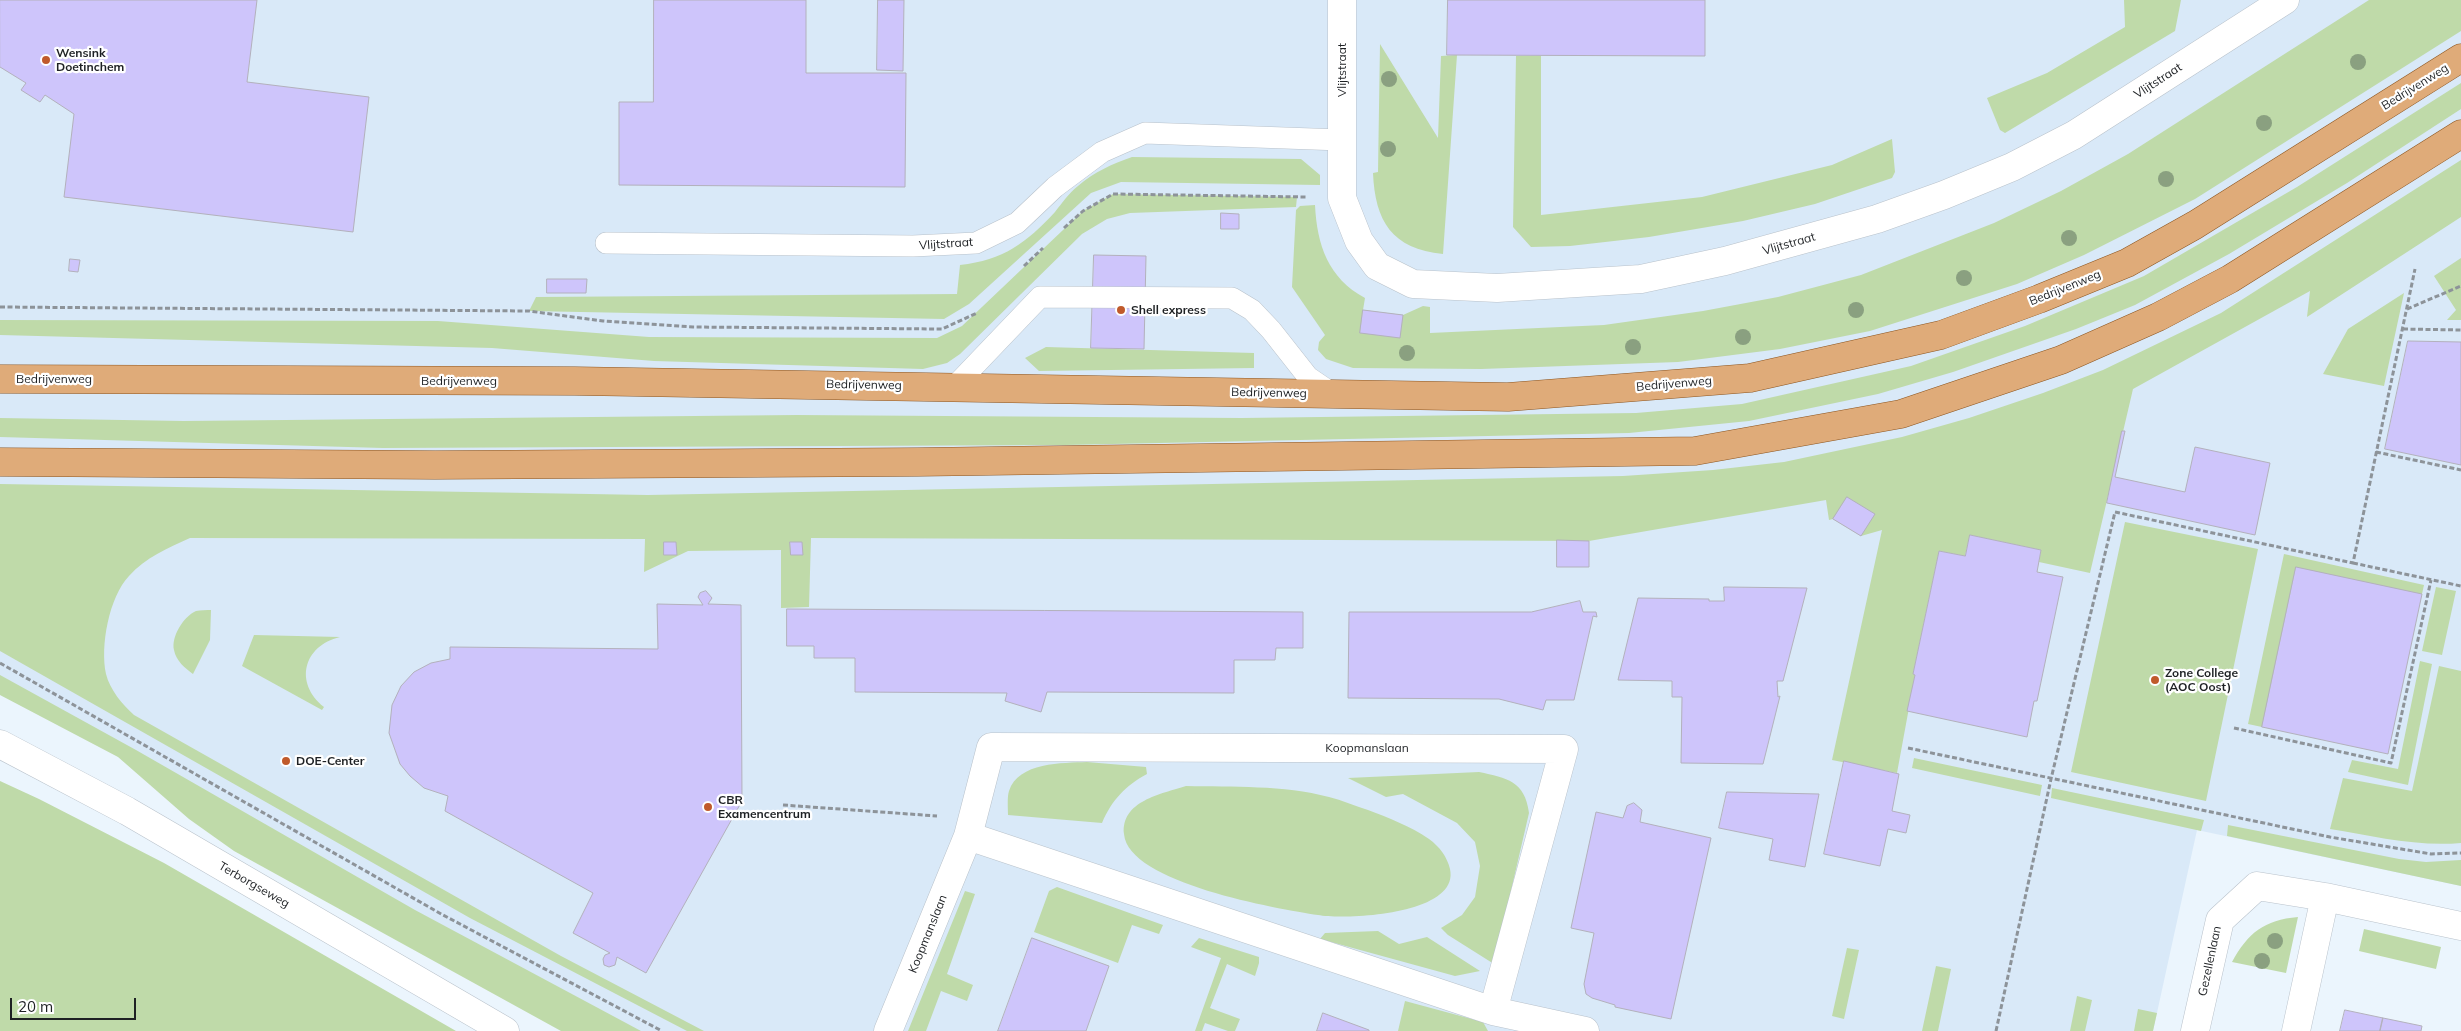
<!DOCTYPE html>
<html>
<head>
<meta charset="utf-8">
<style>
  body { margin:0 }
  #map { position:relative; width:2461px; height:1031px; overflow:hidden; background:#ebf5fd; font-family:Mulish,sans-serif }
  canvas { display:block }
  .scale { position:absolute; left:10px; top:998px; width:126px; height:22px; box-sizing:border-box; border:2px solid #1e2124; border-top:0; padding-left:6px; font-size:15px; line-height:18px; white-space:nowrap; color:#1e2124; -webkit-text-stroke:4px #fff; paint-order:stroke }
</style>
</head>
<body>
<div id="map">
<canvas width="2461" height="1031"></canvas>
<div class="scale">20 m</div>
</div>
<script>
const context = document.querySelector('canvas').getContext('2d');
context.lineJoin = 'round';
function fill(path, color) {
  context.fillStyle = color;
  context.fill(path, 'evenodd');
}
function stroke(path, color, width, dash) {
  context.strokeStyle = color;
  context.lineWidth = width;
  context.lineCap = dash ? 'butt' : 'round';
  context.setLineDash(dash || []);
  context.stroke(path);
}
function drawText(font, color, halo, rows, align = 'center') {
  context.font = font + ' Mulish,sans-serif';
  context.lineWidth = 4.5;
  context.setLineDash([]);
  context.textBaseline = 'middle';
  context.strokeStyle = halo;
  context.fillStyle = color;
  for (const [text, x, y, turn = 0] of rows) {
    context.save();
    context.translate(x, y);
    context.rotate((+turn || 0) * Math.PI / 180);
    context.textAlign = isNaN(turn) ? turn : align;
    if (halo) context.strokeText(text, 0, 0);
    context.fillText(text, 0, 0);
    context.restore();
  }
}
fill(new Path2D(`
  M0 0H2461V886L2197 830 2153 1031H610L0 686Z`), '#d9e9f8');
fill(new Path2D(`
  M2124 0H2181L2175 31 2005 133 2000 130 1987 98 2047 73 2125 27Z
  M2369 0H2461V31L2195 199 2084 255 2017 284 1870 331 1780 349 1678 362 1481 369 1353 368 1326 359 1318 350 1319 342 1325 335 1292 287 1296 210 1300 206 1315 205C1317 245 1328 278 1365 298L1363 310 1403 315 1423 306 1430 307V333L1604 325 1703 311 1778 297 1861 275 1994 223 2061 191 2128 154Z
  M1380 44 1438 138 1441 56 1457 55 1443 254C1392 249 1375 221 1373 173L1378 172Z
  M1516 56H1541V215L1702 197 1832 165 1892 139 1895 172 1892 178 1815 204 1743 221 1649 237 1570 246 1531 247 1513 227Z
  M2461 83V109L2347 183 2229 254 2135 305 2076 329 1953 372 1878 394 1749 421 1629 433 1065 445 383 448 0 437V418L184 421 797 415 1242 418 1636 413 1742 404 1911 366 2025 326 2144 276 2297 187Z
  M1132 157 1301 159 1320 175V185L1121 182 1091 193 969 304 944 319 529 311 536 297 957 294 960 265C1004 260 1026 243 1055 212 1062 203 1069 193 1078 186 1094 172 1112 164 1132 157Z
  M2461 160V217L2307 317 2310 291 2133 389 2090 573 2039 562 2041 550 1970 535 1965 556 1939 551 1913 674 1915 675 1897 773 1832 760 1882 530 1861 536 1833 519 1829 520 1826 500 1589 541 811 538 809 607 781 608V550L688 551 644 572 645 539 190 538C168 548 146 557 129 576 109 597 100 646 106 674 110 690 122 704 134 715L561 956 704 1031H687L470 918 0 651V484L648 495 1623 476 1713 470 1784 462 1902 437 1969 418 2043 393 2103 370 2221 313Z
  M1113 194 1297 197 1296 207 1130 213 1107 219 1082 234 960 354 947 363 923 369 654 361 492 348 0 335V320L438 321 649 337 937 338 962 326 1083 211Z
  M2461 258V320H2447L2456 310 2434 276Z
  M2404 293 2384 386 2323 374 2348 329Z
  M1046 347 1254 353V368L1039 371 1025 358Z
  M2125 522 2258 549 2206 801 2071 772Z
  M2284 554 2424 585 2422 594 2262 727 2248 724Z
  M2436 587 2456 591 2442 655 2422 651Z
  M211 610 210 640 193 674C185 668 176 661 174 650 171 637 183 617 196 611 200 610 207 610 211 610Z
  M254 635 340 637C303 646 294 683 324 707L322 710 242 666Z
  M2420 661 2432 664 2408 785 2348 772 2352 760 2398 769Z
  M2439 666 2461 671V843C2417 847 2373 836 2330 829L2343 778 2412 791Z
  M0 675 136 750 415 910 641 1031H561L234 851 189 819 118 757 0 695Z
  M1914 758 2042 785 2040 796 1912 768Z
  M1087 762 1146 767 1147 774C1125 786 1112 800 1102 823L1008 815C1008 808 1007 797 1009 791 1018 762 1063 763 1087 762Z
  M1479 772C1507 778 1525 781 1529 813L1494 964 1448 935 1441 928 1462 915 1475 897 1480 866 1475 842 1457 823 1403 794 1386 797 1348 778Z
  M0 781 39 799 164 863 456 1031H0Z
  M1186 786C1233 787 1283 785 1329 797 1342 800 1355 806 1368 810 1389 818 1410 826 1429 839 1440 847 1447 857 1450 869 1460 915 1345 920 1318 915 1278 909 1128 883 1124 834 1121 801 1161 794 1186 786Z
  M2052 788 2204 820 2201 831 2051 798Z
  M2228 825 2399 859 2426 862 2461 860V886L2227 836Z
  M1057 887 1163 925 1159 934 1132 925 1118 963 1034 932 1049 891Z
  M965 891 975 894 947 974 973 985 967 1001 941 991 926 1031H908Z
  M2298 917 2286 973 2232 962C2248 933 2264 920 2298 917Z
  M2364 929 2441 947 2436 969 2359 951Z
  M1378 931 1399 944 1427 937 1480 971 1455 976 1320 939 1325 933Z
  M1199 938 1259 957V963L1255 976 1227 964 1210 1008 1240 1019 1235 1031H1228L1205 1023 1202 1031H1195L1221 958 1191 947Z
  M1847 948 1859 950 1844 1019 1832 1016Z
  M1936 966 1951 969 1938 1031H1922Z
  M2077 996 2092 1000 2085 1031H2070Z
  M1405 1001 1483 1022 1488 1031H1398Z
  M2138 1009 2157 1013 2153 1031H2134Z`), '#bfdaa9');
const building = new Path2D(`
  M0 0H257L247 82 369 97 353 232 64 197 74 114 45 95 40 102 21 90 26 83 0 67Z
  M654 0H806V73H906L905 187 619 185V102H653Z
  M878 0H904L903 71 877 70Z
  M1448 0H1705V56L1447 55Z
  M1221 213 1239 214V229H1221Z
  M1094 255 1146 256 1144 349 1091 348Z
  M70 259 80 260 78 272 69 271Z
  M547 279H587L586 293H547Z
  M1363 310 1403 315 1400 338 1360 333Z
  M2408 341 2461 342V465L2385 449Z
  M2122 431H2125L2115 477 2185 492 2195 447 2270 463 2255 535 2107 503Z
  M1847 497 1875 514 1861 536 1833 519Z
  M1970 535 2041 550 2037 572 2063 577 2037 701H2034L2027 737 1907 711 1915 675 1913 674 1939 551 1965 556Z
  M1557 540 1589 541V567H1557Z
  M664 542H676L677 555H664Z
  M790 542H802L803 555H791Z
  M2296 567 2422 594 2388 754 2262 727Z
  M1724 587 1807 588 1783 681H1777L1778 697 1780 696 1763 764 1681 763 1682 697H1672V681L1618 680 1638 598 1709 599V601H1724Z
  M706 591 712 598 708 604 741 605 742 801 646 973 617 957 615 965 609 967 604 965 603 959 605 955 610 953 573 933 593 893 445 811 448 796 424 788 410 776 400 764 389 733 392 705 401 686 414 672 431 663 450 659V647L658 649 657 604 703 605 698 597 700 593Z
  M1580 601 1583 612H1596L1597 617 1593 616 1574 700H1546L1543 710 1499 699 1348 698 1349 612H1531Z
  M787 609 1303 612V648H1276L1275 660H1234V693L1047 692 1041 712 1005 701 1007 693 855 692V658H814V646H787Z
  M1844 761 1899 774 1892 811 1910 815 1906 833 1888 829 1880 866 1824 854Z
  M1727 792 1819 794 1805 867 1769 860 1773 839 1719 828Z
  M1634 803 1642 810 1640 822 1711 838 1671 1019 1615 1007V1005L1592 998 1586 994 1584 984 1594 933 1571 928 1596 812 1623 818 1627 806Z
  M1032 938 1109 966 1086 1031H998Z
  M2345 1010 2383 1018 2380 1031H2340Z
  M1323 1013 1369 1030V1031H1317Z
  M2383 1018 2422 1026 2421 1031H2380Z`);
fill(building, '#cec5fb');
stroke(building, '#b3b1bc', 1);
const service = new Path2D(`
  M606 243 913 246 976 243 1017 223 1055 187 1102 152 1145 133 1341 140
  M955 386 1040 297 1232 298 1252 310 1271 330 1308 377 1333 394`);
const minor = new Path2D(`
  M1342 0V198L1359 241 1377 266 1413 284 1497 288 1641 279 1725 261 1877 219 1944 195 2012 167 2074 135 2285 0
  M0 744 127 811 505 1031
  M968 836 991 747 1564 749 1493 1011
  M888 1031 968 836 1493 1011 1585 1031
  M2195 1031 2220 920 2257 886 2325 897 2461 926
  M2296 1031 2325 897`);
const primary = new Path2D(`
  M0 379 575 381 1508 397 1750 378 1941 335 2039 299 2127 263 2195 225 2461 58
  M0 462 435 465 918 462 1695 451 1901 414 2061 360 2158 317 2230 279 2461 134`);
stroke(service, '#b9c2cb', 22);
stroke(minor, '#b9c2cb', 29);
stroke(primary, '#8d5621', 29);
stroke(new Path2D(`
  M1064 228 1083 211 1113 194 1307 197
  M1024 266 1043 248
  M0 307 529 311 603 321 693 327 942 329 977 313
  M2407 309 2461 286
  M2403 329 2461 330
  M2376 452 2461 470
  M2353 563 2461 586
  M0 663 443 915 662 1031
  M2234 728 2391 763 2431 580
  M1908 748 2330 837 2431 854 2461 853
  M783 805 937 816
  M1996 1031 2051 779 2115 512 2353 563 2415 269`), '#8d9399', 3, [5, 2.5]);
stroke(service, '#fff', 21);
stroke(minor, '#fff', 28);
stroke(primary, '#dfab79', 28);
context.fillStyle = '#8aa080';
for (const [x, y] of [
  [2358,62],
  [1389,79],
  [2264,123],
  [1388,149],
  [2166,179],
  [2069,238],
  [1964,278],
  [1856,310],
  [1743,337],
  [1633,347],
  [1407,353],
  [2275,941],
  [2262,961]
]) {
  context.beginPath();
  context.arc(x, y, 8, 0, 2 * Math.PI);
  context.fill();
}
for (const [x, y, r, color] of [
  [46,60,5,"#c05a2b"],
  [1121,310,5,"#c05a2b"],
  [2155,680,5,"#c05a2b"],
  [286,761,5,"#c05a2b"],
  [708,807,5,"#c05a2b"]
]) {
  const dot = new Path2D();
  dot.arc(x, y, r, 0, 2 * Math.PI);
  context.fillStyle = color;
  context.fill(dot);
  stroke(dot, '#fff', 2);
}
drawText('bold 12px', '#1e2124', '#fff', [
  ["Wensink",56,53],
  ["Doetinchem",56,67],
  ["Shell express",1131,310],
  ["Zone College",2165,673],
  ["(AOC Oost)",2165,687],
  ["DOE-Center",296,761],
  ["CBR",718,800],
  ["Examencentrum",718,814]
], 'left');
drawText('12px', '#1e2124', '#fff', [
  ["Vlijtstraat",1342,70,-90],
  ["Vlijtstraat",2158,81,-33],
  ["Bedrijvenweg",2415,87,-32],
  ["Vlijtstraat",946,244,-4],
  ["Vlijtstraat",1789,244,-16],
  ["Bedrijvenweg",2065,288,-22],
  ["Bedrijvenweg",54,379],
  ["Bedrijvenweg",459,381],
  ["Bedrijvenweg",1674,384,-5],
  ["Bedrijvenweg",864,385,1],
  ["Bedrijvenweg",1269,393,1],
  ["Koopmanslaan",1367,748],
  ["Terborgseweg",254,885,30],
  ["Koopmanslaan",928,934,-68],
  ["Gezellenlaan",2210,961,-78]
]);
</script>
</body>
</html>
